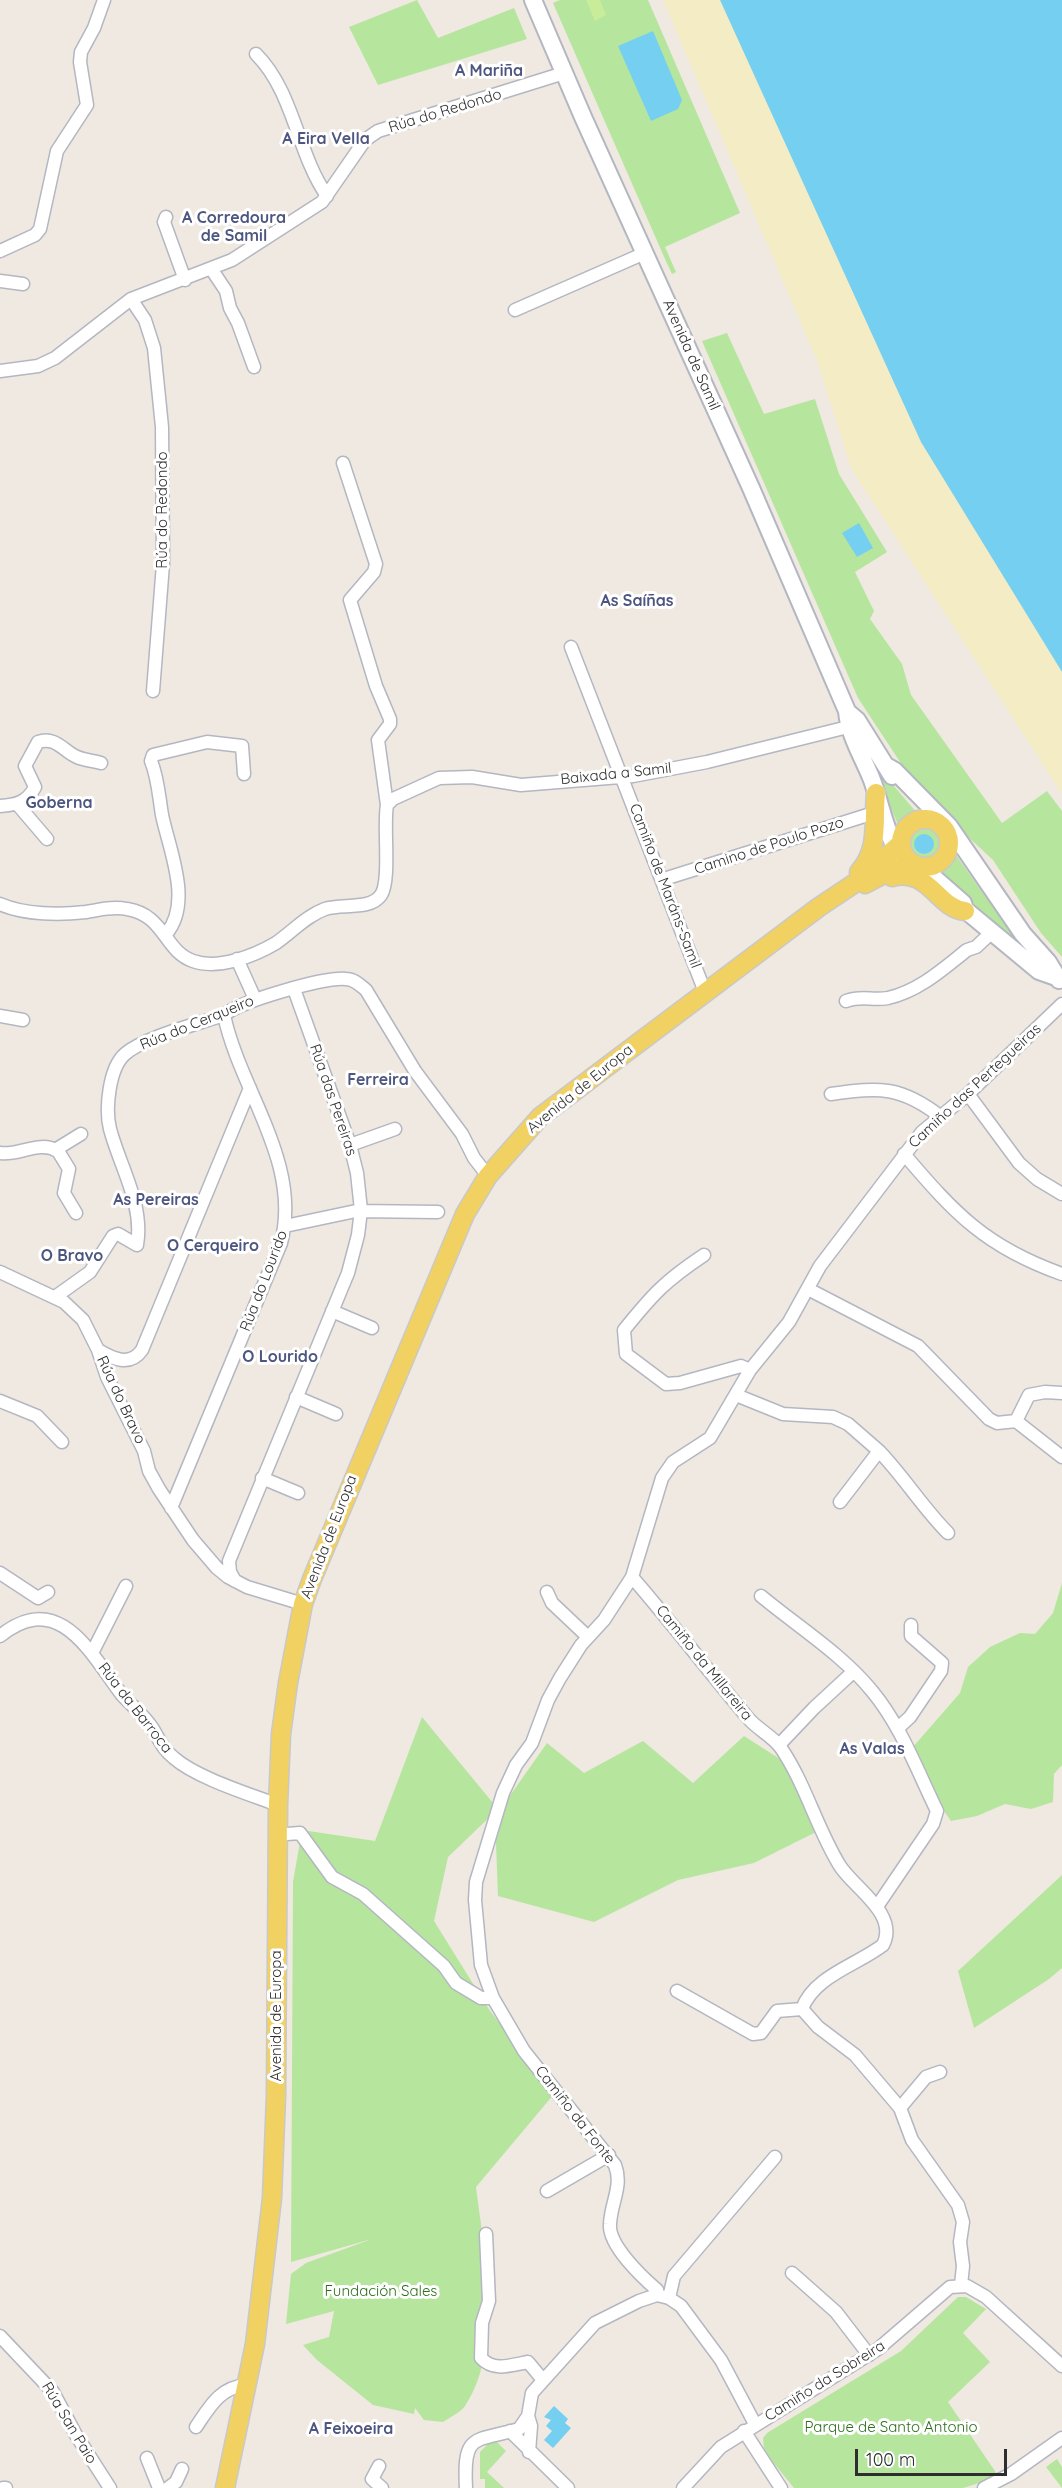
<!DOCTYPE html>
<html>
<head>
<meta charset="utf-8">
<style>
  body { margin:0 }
  #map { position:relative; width:1062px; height:2488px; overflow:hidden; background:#efe9e1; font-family:Quicksand,sans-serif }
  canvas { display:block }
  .scale { position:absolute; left:855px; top:2449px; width:152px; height:27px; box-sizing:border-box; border:3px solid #2e2e2e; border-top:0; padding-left:8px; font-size:18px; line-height:21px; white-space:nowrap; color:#2e2e2e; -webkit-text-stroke:4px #fff; paint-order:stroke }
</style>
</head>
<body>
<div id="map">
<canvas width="1062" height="2488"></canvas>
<div class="scale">100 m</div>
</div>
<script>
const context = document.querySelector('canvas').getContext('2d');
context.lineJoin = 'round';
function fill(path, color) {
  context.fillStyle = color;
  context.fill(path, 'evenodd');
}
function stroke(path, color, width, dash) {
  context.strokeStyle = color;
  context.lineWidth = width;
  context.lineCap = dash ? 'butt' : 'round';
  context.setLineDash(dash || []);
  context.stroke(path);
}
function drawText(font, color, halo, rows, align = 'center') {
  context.font = font + ' Quicksand,sans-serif';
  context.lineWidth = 6;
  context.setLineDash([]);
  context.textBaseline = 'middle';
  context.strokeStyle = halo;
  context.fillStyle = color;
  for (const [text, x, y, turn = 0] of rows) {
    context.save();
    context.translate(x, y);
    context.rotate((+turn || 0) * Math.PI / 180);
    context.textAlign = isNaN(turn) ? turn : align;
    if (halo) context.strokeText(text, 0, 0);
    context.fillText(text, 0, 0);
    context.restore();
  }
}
fill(new Path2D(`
  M417 0 438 38 514 8 527 39 378 85 349 27Z
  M560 0H648L740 213 665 247 676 272 672 274 665 259 553 3Z
  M727 333 764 414 815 399 839 474 887 552 855 572 874 611 870 619 902 664 911 695 1002 823 1047 791 1062 811V957L1041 933 993 860 937 808 939 804 904 768 858 698 702 341Z
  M875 764 918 814 899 827 873 766Z
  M907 844a17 17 0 1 1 34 0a17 17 0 1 1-34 0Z
  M953 851 1017 941 1051 973 933 872 945 866Z
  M1062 1583V1765L1054 1774 1053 1802 1031 1809 1005 1804 977 1816 951 1821 932 1794 922 1765 912 1748 960 1693 968 1667 990 1647 1020 1633 1035 1634 1053 1613Z
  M422 1717 498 1809 448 1857 434 1921 490 2011 554 2094 476 2187C484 2252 504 2348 465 2406 460 2413 450 2417 443 2422L424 2420 415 2408 414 2414 373 2405 317 2360 303 2345 329 2337 334 2311 286 2324 291 2274 306 2263 372 2239 291 2262 293 1882 302 1830 375 1841Z
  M744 1736 794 1768 822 1829 754 1863 678 1880 594 1922 498 1896 495 1817 547 1743 584 1773 643 1741 693 1783Z
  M1062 1875V1968L1049 1979 974 2028 958 1971Z
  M958 2297H966L986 2309 963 2333 990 2362 948 2402 999 2477 963 2488H794L772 2461 764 2448 763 2438 767 2433 901 2351Z
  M497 2442 506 2451 487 2472 504 2488H485V2479H480V2452L488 2444Z
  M1057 2459 1062 2467V2488L1046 2467Z`), '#b6e59e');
fill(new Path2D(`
  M663 0H836L1062 551V794L851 468 818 363Z`), '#f3ecc5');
fill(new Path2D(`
  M586 0H600L606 15 595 21Z`), '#c9ec9a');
fill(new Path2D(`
  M720 0H1062V672L921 442Z
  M653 31 682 100 678 109 651 121 618 46Z
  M859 523 873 548 857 557 842 533Z
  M914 844a10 10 0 1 1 20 0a10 10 0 1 1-20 0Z
  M554 2406 568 2419 565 2423 571 2428 553 2448 544 2440 552 2431 546 2426 551 2420 544 2417Z`), '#75cff0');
const street = new Path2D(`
  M256 54C294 92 297 153 327 196
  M166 217 164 222 185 280
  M0 251 35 235 40 229 57 151 87 105 80 62 81 52 94 28 104 0
  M212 270 226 291 230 308 238 323 254 367
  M0 281 23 284
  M131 299 145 320 154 348 162 427 163 564 153 691
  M515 310 645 253
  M0 371 38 366 55 358 131 299 232 260 322 202 365 140 378 131 564 73
  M343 463 376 564 374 572 350 600 376 686 390 719V724L378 740 387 805
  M571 647 705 992
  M18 805 47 839
  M0 806C15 805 27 803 35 787L25 766 38 742C56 736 63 751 77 757 84 760 93 761 101 763
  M664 879 874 813
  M0 904C25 915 60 915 86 912 99 910 113 906 127 909 165 915 164 951 193 961 218 970 254 956 276 943 292 932 306 916 325 909 341 903 370 911 381 895 391 880 383 825 387 805L393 799 439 778 472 777 521 785 633 776 707 762 848 727
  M166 934C193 903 169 849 162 815 159 797 158 778 151 761L153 755 207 742 242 746 244 774
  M237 959 255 999
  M846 1001C863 995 872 1001 888 998 919 991 943 969 967 950L976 947 991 933
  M0 1016 23 1020
  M831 1094C880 1087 901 1086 941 1117
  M968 1094 1019 1163 1037 1179 1062 1194
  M350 1145 395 1129
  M55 1150 81 1134
  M0 1153C19 1156 39 1140 58 1151L69 1169 64 1193 76 1213
  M904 1154C955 1214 986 1247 1062 1274
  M285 1226 356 1211 438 1212
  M704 1255C665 1281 653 1294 624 1330L626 1354 666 1384 680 1383 741 1366 750 1370
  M0 1272 64 1302 83 1320 98 1350 107 1377 144 1451 149 1471 159 1489 193 1540 217 1568 228 1577 247 1587 303 1604
  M808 1289 918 1346 989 1419 997 1423 1016 1421
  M55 1297 90 1272 113 1236 118 1234 137 1245C144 1204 120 1167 110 1129 105 1109 109 1068 125 1054 144 1037 198 1024 224 1015 241 1001 324 977 346 979 354 979 360 985 366 990L415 1071 462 1134 474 1158 488 1176
  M332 1311 372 1328
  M98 1350C113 1359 130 1367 142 1350L250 1088
  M736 1395 783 1414 833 1417 848 1424 879 1451 840 1502
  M296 1397 336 1414
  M0 1401 37 1416 62 1442
  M1016 1421 1029 1395 1045 1392 1062 1393
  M1016 1421 1062 1457
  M879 1451C904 1477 923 1508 948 1533
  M262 1478 298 1493
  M171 1508 281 1243C302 1162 240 1091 224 1015
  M0 1573 38 1598 48 1592
  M632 1577C672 1623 709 1672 748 1718 757 1729 774 1737 781 1748 806 1785 817 1829 840 1866 854 1888 899 1914 883 1945 857 1965 814 1976 802 2009L818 2027 855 2055 900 2108 912 2140 958 2205 963 2222 960 2242 963 2266 961 2285
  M235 1581 230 1572 229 1561 348 1273 358 1235 361 1210 357 1173 350 1145 294 989
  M547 1592 552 1603 588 1637
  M761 1596C797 1626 842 1654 872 1691 901 1726 917 1770 937 1811L933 1824 878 1905
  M0 1636C59 1588 91 1654 122 1695 132 1706 145 1716 153 1729 160 1741 163 1749 174 1758 197 1778 249 1794 278 1805
  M92 1653 126 1586
  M898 1728 910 1717 941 1671 942 1663 911 1636V1625
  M779 1745 814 1708 853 1672
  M287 1834 300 1833 332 1877 363 1894 444 1966 456 1983 481 1998H493L481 1965 475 1900 476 1882 503 1793 516 1765 532 1743 548 1700 560 1678 581 1645 604 1620 632 1577 662 1478 673 1462 710 1438 750 1370 789 1322 820 1266 922 1132 968 1094 1062 1004
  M677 1991 753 2034 761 2033 777 2011 802 2009
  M493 1998 524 2051 615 2165C623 2186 611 2202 610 2224 608 2245 642 2277 657 2290V2295
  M900 2108 926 2077 940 2072
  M547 2191 609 2155
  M486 2234 489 2301 482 2323 481 2358C494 2372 511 2365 528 2362L543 2380
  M792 2273 836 2312 869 2355
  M669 2298 674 2276 775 2157
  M0 2336 53 2392 76 2435 110 2488
  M528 2416 531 2426 529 2452
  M196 2427C210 2406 220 2387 247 2385
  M510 2431 568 2488
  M744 2431 781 2488
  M147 2458 159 2488
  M379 2466 372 2479 382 2488
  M3 2488H6
  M168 2488 176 2482 182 2469
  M466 2488C463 2432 474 2442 519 2429L528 2416 532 2393 595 2323 639 2301 657 2295 669 2298 681 2306 721 2360 755 2424
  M683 2488 721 2447 878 2349 950 2287 967 2286 986 2297 1062 2366
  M984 2488 1011 2474 1062 2438`);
const secondary = new Path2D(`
  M533 0 583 117 751 488 847 711C849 736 863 757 872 780 884 812 887 852 918 873
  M850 714 857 720 892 776
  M888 767 895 771 949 826 1023 934 1048 962 1059 980
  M923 868 963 903 965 910
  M957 903 1039 971 1056 977`);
const primary = new Path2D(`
  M901 843a24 24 0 1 1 48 0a24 24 0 1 1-48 0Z
  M859 872C880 849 873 821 876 793
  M892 877C929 867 938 909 965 911
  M865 884 892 870 913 865
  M225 2488 255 2344 272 2198 276 2096 278 1805 281 1734 288 1683 303 1604 312 1579 465 1214 488 1176 540 1117 819 907 858 881 900 844`);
stroke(street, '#b4b7c1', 15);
stroke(secondary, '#b4b7c1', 20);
stroke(primary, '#c9c9c9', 21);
stroke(street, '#fff', 12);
stroke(secondary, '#fff', 16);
stroke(primary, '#f2d163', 18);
drawText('15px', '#2e2e2e', '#fff', [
  ["Rúa do Redondo",445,111,-17],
  ["Avenida de Samil",691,355,66],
  ["Rúa do Redondo",162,510,-90],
  ["Baixada a Samil",616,774,-6],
  ["Camino de Poulo Pozo",769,846,-18],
  ["Camiño de Maráns-Samil",665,886,69],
  ["Rúa do Cerqueiro",197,1023,-22],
  ["Camiño das Pertegueiras",975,1086,-43],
  ["Avenida de Europa",580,1089,-39],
  ["Rúa das Pereiras",333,1100,71],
  ["Rúa do Lourido",264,1281,-69],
  ["Rúa do Bravo",121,1400,65],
  ["Avenida de Europa",329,1537,-69],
  ["Camiño da Millareira",704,1663,51],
  ["Rúa da Barroca",135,1708,52],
  ["Avenida de Europa",276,2016,-90],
  ["Camiño da Fonte",575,2115,52],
  ["Camiño da Sobreira",825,2381,-32],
  ["Rúa San Paio",69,2423,59]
]);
drawText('15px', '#2c6e1b', '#fff', [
  ["Fundación Sales",381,2291],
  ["Parque de Santo Antonio",891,2427]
]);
drawText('bold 16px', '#4d5680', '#fff', [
  ["A Mariña",489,71],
  ["A Eira Vella",326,139],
  ["A Corredoura",234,218],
  ["de Samil",234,236],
  ["As Saíñas",637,601],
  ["Goberna",59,803],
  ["Ferreira",378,1080],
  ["As Pereiras",156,1200],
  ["O Cerqueiro",213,1246],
  ["O Bravo",72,1256],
  ["O Lourido",280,1357],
  ["As Valas",872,1749],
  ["A Feixoeira",351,2429]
]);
</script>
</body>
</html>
